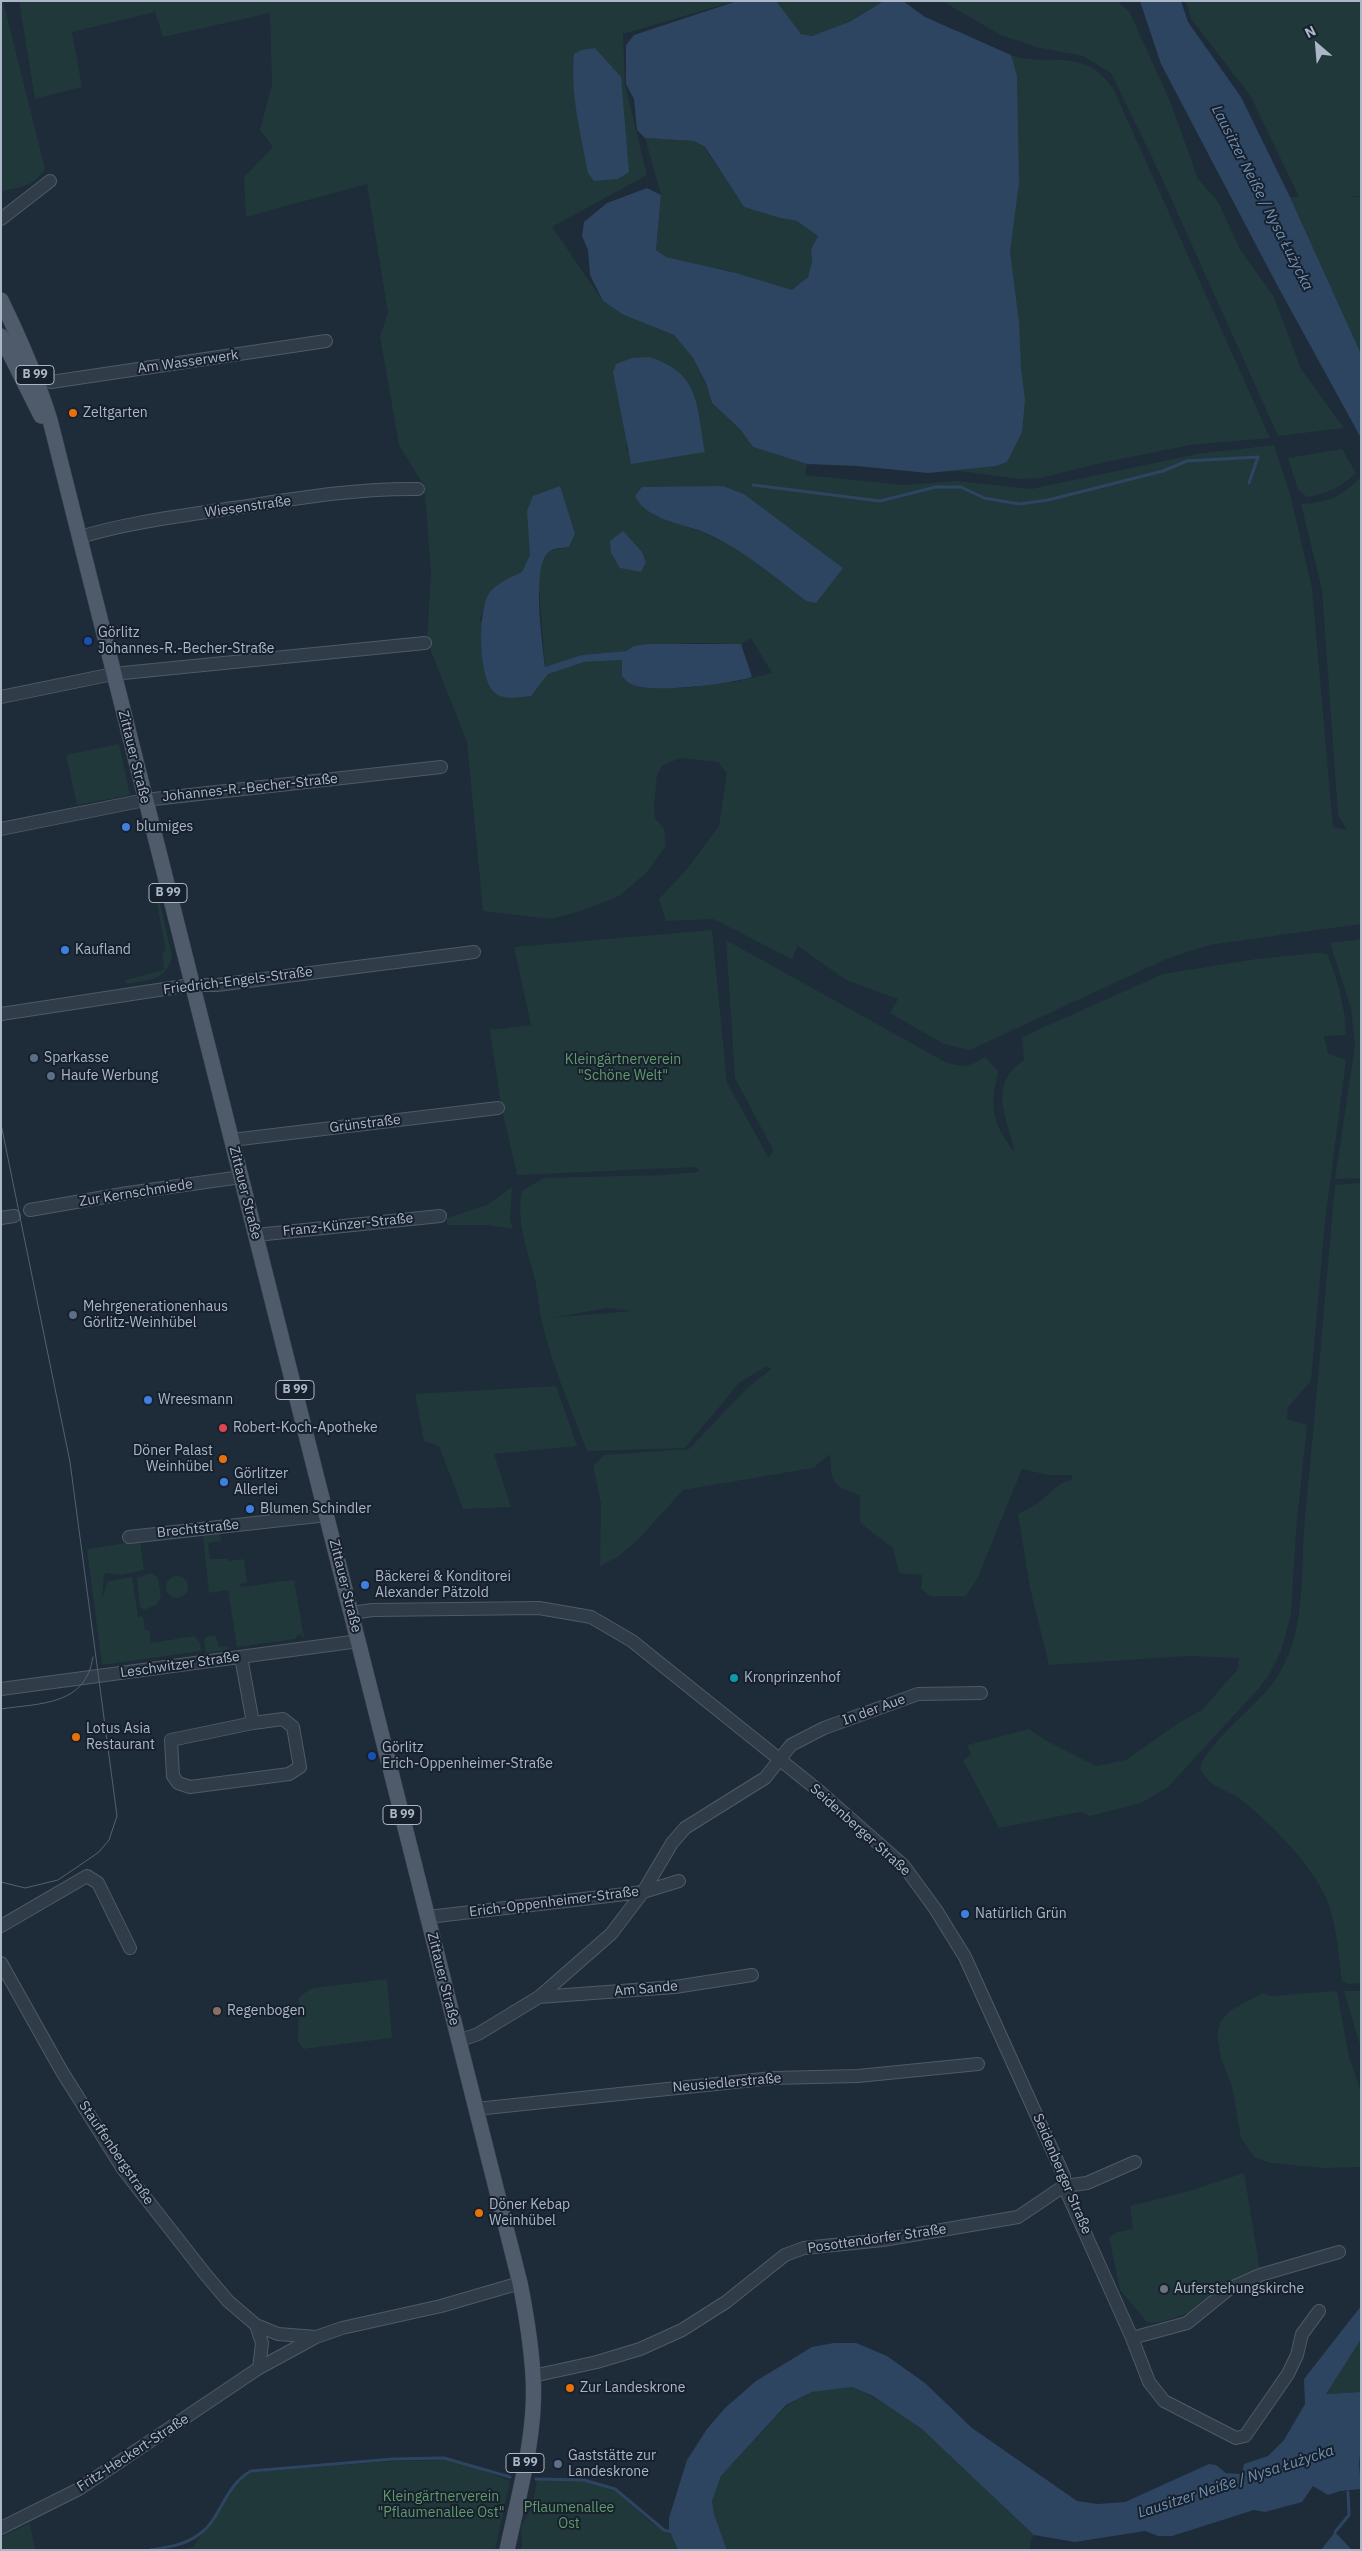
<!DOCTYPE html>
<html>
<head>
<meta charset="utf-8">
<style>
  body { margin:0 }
  #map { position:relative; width:1362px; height:2551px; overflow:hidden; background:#1e2b39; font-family:"IBM Plex Sans",sans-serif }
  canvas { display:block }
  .frame { position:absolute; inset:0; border:2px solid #abb7c6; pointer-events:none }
  .north { position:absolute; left:1292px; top:20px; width:50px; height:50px; -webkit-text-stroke:4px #17212e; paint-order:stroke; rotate:333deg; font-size:14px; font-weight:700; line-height:20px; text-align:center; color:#abb7c6 }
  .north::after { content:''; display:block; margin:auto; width:18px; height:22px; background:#abb7c6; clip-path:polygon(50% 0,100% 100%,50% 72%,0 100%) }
</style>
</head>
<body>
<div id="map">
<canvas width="1362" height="2551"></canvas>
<div class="frame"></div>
<div class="north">N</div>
</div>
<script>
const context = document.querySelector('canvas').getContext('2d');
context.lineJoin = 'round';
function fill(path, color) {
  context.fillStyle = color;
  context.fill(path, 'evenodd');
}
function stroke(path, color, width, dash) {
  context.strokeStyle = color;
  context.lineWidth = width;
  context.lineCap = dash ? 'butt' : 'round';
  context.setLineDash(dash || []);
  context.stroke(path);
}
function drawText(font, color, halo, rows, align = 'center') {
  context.font = font + ' "IBM Plex Sans",sans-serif';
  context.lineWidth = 4;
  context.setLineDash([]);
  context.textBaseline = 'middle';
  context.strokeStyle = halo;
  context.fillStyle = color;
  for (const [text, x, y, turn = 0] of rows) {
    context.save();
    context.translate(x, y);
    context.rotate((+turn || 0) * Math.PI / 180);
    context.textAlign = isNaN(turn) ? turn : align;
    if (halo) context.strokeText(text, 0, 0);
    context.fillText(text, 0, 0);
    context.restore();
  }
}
fill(new Path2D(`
  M1 1H3L45 169C33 187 22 187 1 191Z
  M19 1H736L623 34 625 84 647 175 552 227 603 301 624 315 674 335 693 358 706 383 712 403 740 429 753 447 807 464 805 475 904 485 957 481 1031 489 1197 454 1274 445 1290 494 1312 588 1333 827 1347 830 1338 815 1322 590 1301 504C1329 502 1340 498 1361 477V924L1209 945 1166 959 970 1050 944 1044 890 1013 898 999 846 980 798 946 792 959 713 919 666 921 659 899 687 869 719 826 727 773 718 762 680 758 662 766 657 775 654 806 655 818 664 829 666 846 646 873 619 896 581 911 551 919 483 911 467 742 427 641 431 573 426 505 423 484 399 445 380 336 388 313 367 184 246 217 244 177 273 147 260 130 272 85 270 13 163 37 155 12 72 32 82 87 35 99ZM676 368 627 452 626 439ZM723 486 744 494 843 568 806 601 742 551 702 532 652 514ZM575 534 569 547 550 551ZM538 577 545 667 480 620C492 580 498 579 538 577ZM751 638 772 673 739 681 686 688 631 684 622 660 584 662 558 670 582 655 626 651 634 646 695 643 741 644Z
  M776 1H885C865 9 824 43 803 34 792 30 782 11 776 1Z
  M942 1H1121L1119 3 1129 11 1170 101 1198 179 1218 202 1241 251 1273 295 1301 369 1344 428 1278 436 1159 172 1111 73 1083 56 1035 47 999 34Z
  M1186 1H1361V196L1346 197H1361V355L1290 197H1299L1250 95 1191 19Z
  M957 30C974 38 992 49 1010 55 1051 68 1081 45 1113 88L1270 438 1190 445 1101 463 1041 478 1020 479 960 471 928 473Z
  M645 138 694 141 704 147 744 207 780 218 797 221 818 236 811 249 812 261 808 277 792 291 736 273 666 257 656 250 661 195Z
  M1342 449 1356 473C1341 488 1327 493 1307 497L1298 490 1288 458Z
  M119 744 130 795 77 805 66 755Z
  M155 894H158L172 957C166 981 148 980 126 984L125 980 164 970 162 953 166 951Z
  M712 930 727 1083 769 1158 773 1150 735 1078 726 940 945 1062C964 1068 969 1067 985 1057L998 1071C990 1110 991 1120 1015 1153 1008 1118 986 1086 1024 1060L1022 1037 1163 974 1256 959 1316 953 1327 954C1338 981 1345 1006 1346 1035L1324 1036 1328 1053 1346 1060 1325 1222 1311 1381 1288 1407 1287 1419 1307 1425 1296 1531 1291 1614 1281 1651 1270 1673 1259 1688 1168 1787 1141 1803 1090 1816 1080 1812 999 1828 963 1760 971 1755 967 1745 1029 1729 1045 1740 1096 1766 1126 1760 1180 1722 1202 1710 1238 1669 1239 1658 1188 1656 1049 1665 1030 1588 1018 1514 1038 1503 1060 1484 1072 1479V1475H1048L1022 1469 978 1577 966 1596H930L921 1589 922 1575 899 1573 893 1548 860 1523V1495C832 1486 831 1483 830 1454L813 1468 683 1490 637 1541 619 1556 600 1566 601 1504 593 1466 604 1455 689 1449 747 1388 771 1369 767 1366 739 1383 685 1448 587 1451C571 1408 551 1364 541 1318 539 1307 538 1295 536 1284 529 1253 515 1224 522 1191L544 1178 662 1175 699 1172 697 1167 517 1175 501 1105 490 1030 531 1025 514 947ZM607 1308 632 1311 550 1318H551Z
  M1361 939V1178L1335 1179 1355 1045 1351 1008 1330 943Z
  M1361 1183V1983L1348 1984 1342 1981C1338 1954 1337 1923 1326 1898 1311 1864 1272 1825 1244 1802 1227 1788 1210 1790 1200 1768 1205 1746 1253 1708 1269 1688 1279 1676 1287 1660 1292 1645 1305 1604 1301 1559 1305 1517 1316 1406 1325 1295 1335 1185Z
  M512 1187 510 1220 513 1229 488 1225H447V1218L487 1205Z
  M556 1386 577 1446 494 1454 511 1507 463 1509 439 1446 424 1441 415 1394Z
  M220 1534 221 1541 208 1543 210 1559H228L229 1561 244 1559 247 1583 240 1584 241 1587 294 1580 304 1637H302L301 1634 297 1635 296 1639 237 1647 228 1590 209 1593 203 1536Z
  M140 1541 144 1570 122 1575 106 1573 104 1575 102 1599 108 1581 132 1577 138 1617 143 1616 145 1630H149L151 1643 195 1636 200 1644 201 1651 102 1665 87 1549Z
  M151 1573 158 1578 161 1598 156 1605 144 1610 140 1607 137 1578Z
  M166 1587a11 11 0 1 1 22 0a11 11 0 1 1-22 0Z
  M215 1635 219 1647 228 1646V1650L206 1653 204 1640 208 1636Z
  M387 1979 392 2038 303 2049 298 2041 299 1997 312 1988Z
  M1337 1991 1349 2057 1361 2092V2167L1323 2168 1270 2163 1254 2157 1241 2138 1232 2086 1221 2058 1217 2035 1221 2021 1231 2010 1263 1993 1270 1996Z
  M1344 1991H1361V2048Z
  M1244 2173 1260 2270 1219 2286 1192 2312 1162 2322 1151 2323 1146 2321 1120 2290 1109 2237 1118 2232 1133 2229 1130 2206 1189 2191Z
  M1361 2339V2392L1325 2394 1359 2340Z
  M852 2387C925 2418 979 2481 1034 2535L1030 2543V2550H727L714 2514 712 2501 721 2476 786 2406 812 2392Z
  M444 2460 467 2464 510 2481 495 2550H178L193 2547 240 2479 253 2472 393 2461Z
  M537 2480 585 2481 615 2491 649 2521 671 2535 678 2550H520L522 2546 521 2526 532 2506Z
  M30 2523 35 2550H1V2537Z`), '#20383a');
fill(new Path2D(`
  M737 1H776L801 34 812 36 849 22 882 2 903 1 925 17 1011 55 1017 76 1019 183 1010 251 1019 323 1021 369 1025 400 1022 432 1007 462 996 466 928 473 857 466 807 464 753 447 740 429 712 403 706 383 693 358 674 335 624 315 603 301 590 275 588 250 582 236 584 222 607 203 647 188 661 195 656 250 666 257 736 273 792 290 808 277 812 261 811 249 818 236 797 221 780 218 744 207 705 147 694 141 645 138 637 130 634 99 626 84V45L634 35Z
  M1140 1H1181L1188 22 1241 97 1290 197 1361 354V438L1276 283 1161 64Z
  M595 48 621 77 629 172 618 179 594 181 588 173C581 134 570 94 574 54L582 50Z
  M649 357C701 373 696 405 705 452L631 464 613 372 616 364 632 358Z
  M560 486 575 534 569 547C563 548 554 548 550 551 530 563 543 645 545 667L582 655 626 651 634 646 648 644H741L752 677C730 684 651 694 631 684 628 683 624 678 622 676V660L584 662 548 674 531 696C519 697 503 701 494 692 478 677 478 614 488 595 494 584 511 577 522 572L530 555 527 511 533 496Z
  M723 486 744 494 843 568 816 603 806 601C772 575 740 547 701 531 679 523 646 519 635 496L642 487Z
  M623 531 642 552 646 562 641 572 620 568 611 553 610 541Z
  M1361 2306V2339L1326 2394 1361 2392V2452C1357 2463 1361 2477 1361 2489L1340 2491 1328 2495 1313 2486 1302 2502 1265 2512 1254 2510 1172 2536H1158L1145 2531 1075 2542 1034 2535 922 2429 873 2396 852 2387 812 2392 786 2405 721 2476 712 2501 714 2514 727 2550H678L669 2530V2518L687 2460 707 2429 725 2408 756 2381 812 2347 834 2343H856L887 2356 925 2383 972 2428 1077 2501 1098 2504 1125 2502 1209 2464 1216 2465 1226 2473 1242 2474 1244 2464 1268 2456 1284 2440 1305 2404 1304 2379Z
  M1335 2532 1350 2548 1351 2550H1321Z`), '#2d4560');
stroke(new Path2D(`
  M753 485 880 501 936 487H961L984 498 1019 504 1048 500 1163 471 1187 461 1258 457 1249 483
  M536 2479 584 2480 615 2489 664 2530 672 2532
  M1335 2532 1349 2515 1348 2492
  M150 2550C169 2547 186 2545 201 2533 221 2518 225 2485 251 2471L393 2459 444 2458 510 2477`), '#2d4560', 3);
const minor = new Path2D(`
  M1 219 50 181
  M51 382 326 341
  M80 537C129 522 182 516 233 508 294 499 356 488 418 489
  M1 697 113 674 425 643
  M1 829 145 800 441 767
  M1 1014 191 985H217L474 952
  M232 1140 498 1108
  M30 1210 128 1193 241 1177
  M1 1218 14 1216
  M256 1235 440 1216
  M129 1537 327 1515
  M352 1613 372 1610 539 1608 591 1617 632 1641 819 1791 904 1866 936 1910 965 1957 1064 2176V2186L1132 2338 1149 2382 1164 2401 1236 2438 1245 2436 1288 2374 1297 2355 1302 2334 1319 2311
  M241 1657 253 1723 283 1719 293 1727 300 1767 289 1774 190 1787 178 1783 173 1776 171 1740 253 1723
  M1 1689 359 1641
  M428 1917 643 1892 679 1881
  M1 1926 87 1876 98 1883 130 1948
  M1 1963 61 2070 123 2169 206 2275 228 2301 256 2325 278 2334 316 2337
  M539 1997 675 1987 752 1975
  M458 2041 478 2034 539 1997 611 1934 643 1892 672 1843 685 1828 765 1778 791 1745 824 1728 918 1694 981 1693
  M476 2109 773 2078 858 2076 978 2064
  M1064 2186 1087 2183 1135 2162
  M256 2325 262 2343 259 2368
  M1132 2338 1187 2323 1229 2289 1260 2275 1339 2252
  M533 2376 597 2362 640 2349 682 2330 726 2302 785 2255 804 2248 883 2240 1018 2217 1064 2186
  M1 2528 79 2489 259 2368 316 2337 342 2328 441 2306 520 2283`);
const major = new Path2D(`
  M1 300C20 339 37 378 50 420L520 2283C526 2313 531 2344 533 2375 537 2433 519 2493 507 2550
  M1 336 41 416`);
stroke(minor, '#4f5a67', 14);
stroke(major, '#3b4553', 16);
stroke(minor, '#313c49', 12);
stroke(major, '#4f5b6a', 15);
stroke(new Path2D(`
  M1 1124 70 1462 117 1816 109 1840 99 1852 58 1880 25 1888 1 1882
  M1 1709C40 1703 86 1706 93 1657`), '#536171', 1);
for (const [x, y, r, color] of [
  [73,413,5,"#e8710a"],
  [88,641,5,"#1a4fb4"],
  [126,827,5,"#3f7fe0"],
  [65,950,5,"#3f7fe0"],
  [34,1058,5,"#5c6f8a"],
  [51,1076,5,"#5c6f8a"],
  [73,1315,5,"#5c6f8a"],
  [148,1400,5,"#3f7fe0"],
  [223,1428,5,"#e0444e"],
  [223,1459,5,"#e8710a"],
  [224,1482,5,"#3f7fe0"],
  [250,1509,5,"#3f7fe0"],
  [365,1585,5,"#3f7fe0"],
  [734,1678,5,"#0f9aa8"],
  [76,1737,5,"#e8710a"],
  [372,1756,5,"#1a4fb4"],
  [965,1914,5,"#3f7fe0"],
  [217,2011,5,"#8d6e63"],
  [479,2213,5,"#e8710a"],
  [1164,2289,5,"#6b7280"],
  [570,2388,5,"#e8710a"],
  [558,2464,5,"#5c6f8a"]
]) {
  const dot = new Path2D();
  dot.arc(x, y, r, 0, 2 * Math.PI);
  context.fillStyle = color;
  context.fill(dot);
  stroke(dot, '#17212e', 2);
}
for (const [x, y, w] of [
  [35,375,38],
  [168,893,38],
  [295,1390,38],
  [402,1815,38],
  [525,2463,38]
]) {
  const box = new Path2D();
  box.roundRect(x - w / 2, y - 9.5, w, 19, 4);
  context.fillStyle = '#17212e';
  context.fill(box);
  stroke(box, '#abb7c6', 1);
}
drawText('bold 12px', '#abb7c6', null, [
  ["B 99",35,375],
  ["B 99",168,893],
  ["B 99",295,1390],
  ["B 99",402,1815],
  ["B 99",525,2463]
]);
drawText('14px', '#abb7c6', '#17212e', [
  ["Am Wasserwerk",188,362,-8],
  ["Wiesenstraße",248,507,-8],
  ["Zittauer Straße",134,757,76],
  ["Johannes-R.-Becher-Straße",250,788,-6],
  ["Friedrich-Engels-Straße",238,981,-7],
  ["Grünstraße",365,1124,-7],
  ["Zur Kernschmiede",136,1193,-9],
  ["Zittauer Straße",245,1193,76],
  ["Franz-Künzer-Straße",348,1225,-6],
  ["Brechtstraße",198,1529,-6],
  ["Zittauer Straße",345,1586,76],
  ["Leschwitzer Straße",180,1665,-8],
  ["In der Aue",874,1710,-20],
  ["Seidenberger Straße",860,1830,42],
  ["Erich-Oppenheimer-Straße",554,1902,-7],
  ["Zittauer Straße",443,1979,76],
  ["Am Sande",646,1989,-5],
  ["Neusiedlerstraße",727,2083,-5],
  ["Stauffenbergstraße",116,2153,56],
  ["Seidenberger Straße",1062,2174,67],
  ["Posottendorfer Straße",877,2239,-8],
  ["Fritz-Heckert-Straße",133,2453,-33]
]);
drawText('14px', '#abb7c6', '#17212e', [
  ["Zeltgarten",83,413],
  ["Görlitz",98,633],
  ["Johannes-R.-Becher-Straße",98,649],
  ["blumiges",136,827],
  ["Kaufland",75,950],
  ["Sparkasse",44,1058],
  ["Haufe Werbung",61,1076],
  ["Mehrgenerationenhaus",83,1307],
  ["Görlitz-Weinhübel",83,1323],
  ["Wreesmann",158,1400],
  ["Robert-Koch-Apotheke",233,1428],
  ["Döner Palast",213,1451,"right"],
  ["Weinhübel",213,1467,"right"],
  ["Görlitzer",234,1474],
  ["Allerlei",234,1490],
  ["Blumen Schindler",260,1509],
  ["Bäckerei & Konditorei",375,1577],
  ["Alexander Pätzold",375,1593],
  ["Kronprinzenhof",744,1678],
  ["Lotus Asia",86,1729],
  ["Restaurant",86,1745],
  ["Görlitz",382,1748],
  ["Erich-Oppenheimer-Straße",382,1764],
  ["Natürlich Grün",975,1914],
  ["Regenbogen",227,2011],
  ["Döner Kebap",489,2205],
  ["Weinhübel",489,2221],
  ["Auferstehungskirche",1174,2289],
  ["Zur Landeskrone",580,2388],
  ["Gaststätte zur",568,2456],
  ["Landeskrone",568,2472]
], 'left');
drawText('14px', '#61996b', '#17212e', [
  ["Kleingärtnerverein",623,1060],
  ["\"Schöne Welt\"",623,1076],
  ["Kleingärtnerverein",441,2497],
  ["\"Pflaumenallee Ost\"",441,2513],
  ["Pflaumenallee",569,2508],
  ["Ost",569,2524]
]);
drawText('italic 15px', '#708fb2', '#17212e', [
  ["Lausitzer Neiße / Nysa Łużycka",1262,198,63],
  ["Lausitzer Neiße / Nysa Łużycka",1236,2482,-18]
]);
</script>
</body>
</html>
